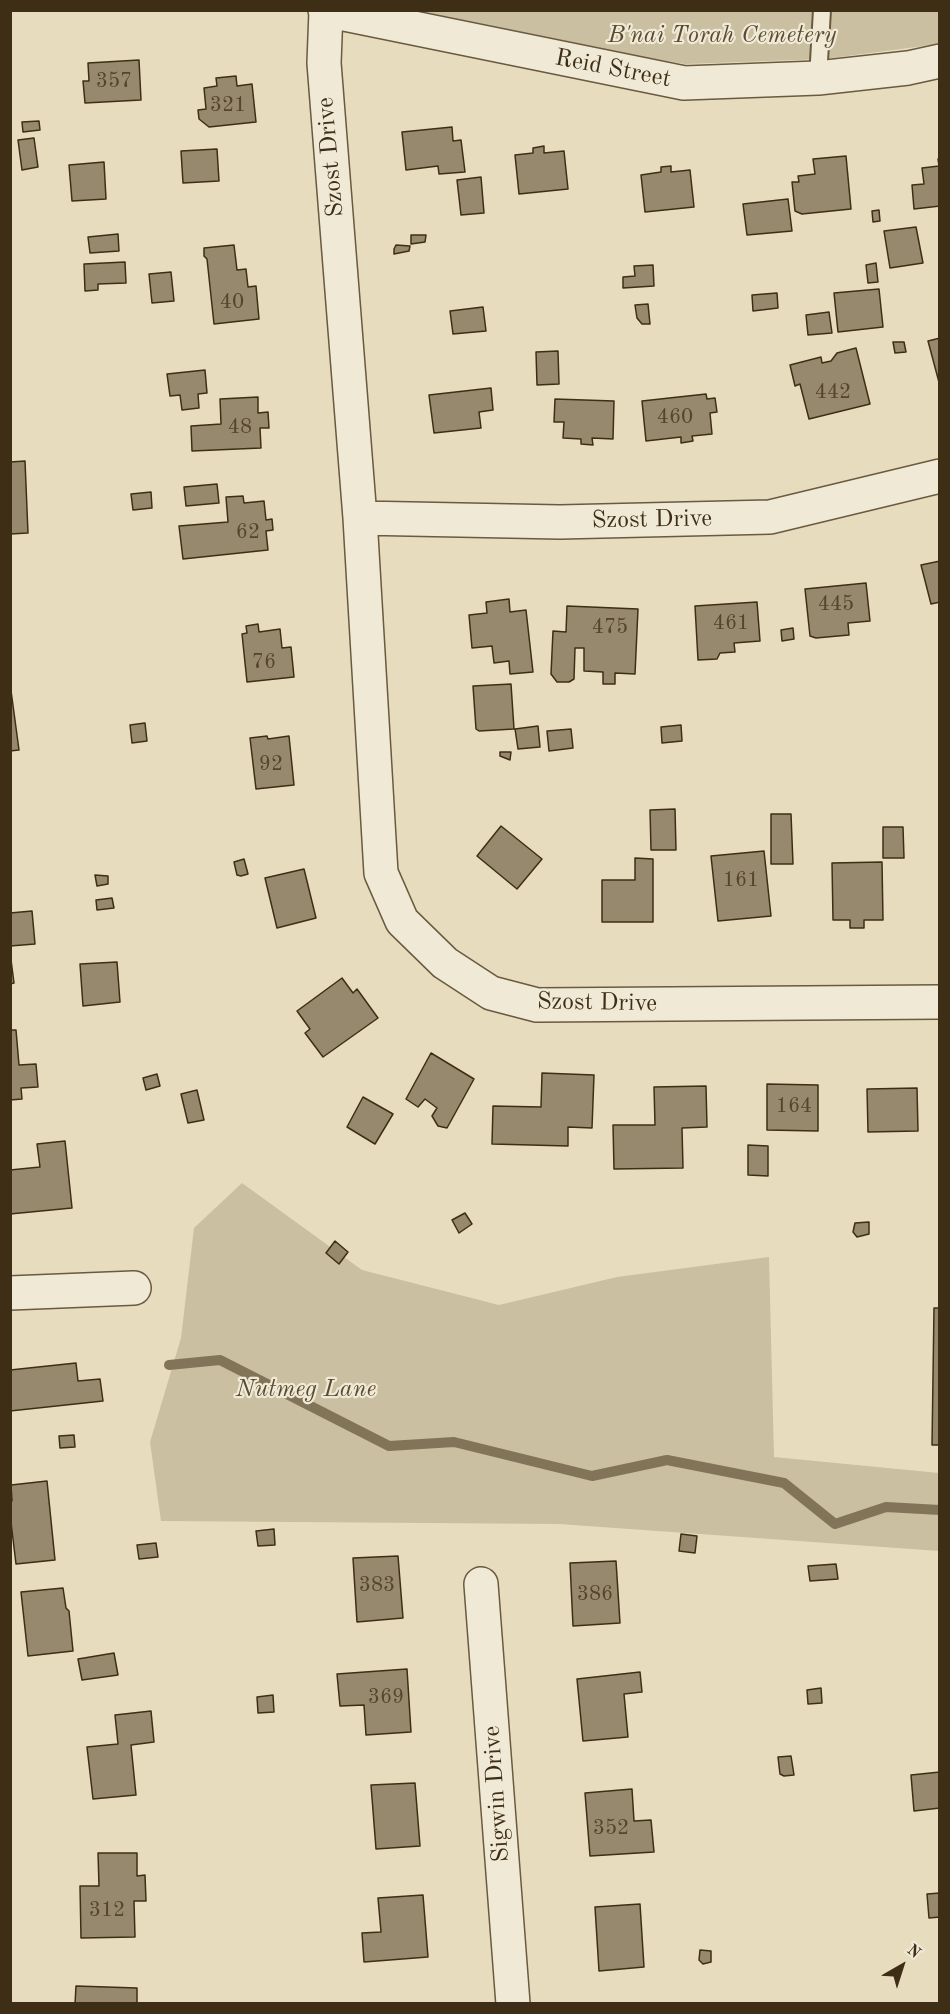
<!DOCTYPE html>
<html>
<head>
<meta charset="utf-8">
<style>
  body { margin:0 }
  #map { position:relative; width:950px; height:2014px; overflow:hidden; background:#e7ddbe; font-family:"Old Standard TT",serif }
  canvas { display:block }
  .frame { position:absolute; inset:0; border:12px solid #3f2e16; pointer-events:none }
  .north { position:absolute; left:872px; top:1936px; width:60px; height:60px; -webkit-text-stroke:4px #efe9d5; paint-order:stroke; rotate:39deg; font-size:16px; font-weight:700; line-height:24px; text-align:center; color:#3f2e16 }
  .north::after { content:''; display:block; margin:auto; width:21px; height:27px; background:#3f2e16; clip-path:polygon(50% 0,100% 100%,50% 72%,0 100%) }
</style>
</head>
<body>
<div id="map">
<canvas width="950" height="2014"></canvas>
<div class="frame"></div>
<div class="north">N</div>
</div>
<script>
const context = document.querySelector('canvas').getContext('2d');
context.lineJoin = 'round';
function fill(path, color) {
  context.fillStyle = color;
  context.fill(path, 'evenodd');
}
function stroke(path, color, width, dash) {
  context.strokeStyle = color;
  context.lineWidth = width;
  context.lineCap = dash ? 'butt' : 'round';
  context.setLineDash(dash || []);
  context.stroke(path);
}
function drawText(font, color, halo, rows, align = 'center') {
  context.font = font + ' "Old Standard TT",serif';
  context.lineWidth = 4.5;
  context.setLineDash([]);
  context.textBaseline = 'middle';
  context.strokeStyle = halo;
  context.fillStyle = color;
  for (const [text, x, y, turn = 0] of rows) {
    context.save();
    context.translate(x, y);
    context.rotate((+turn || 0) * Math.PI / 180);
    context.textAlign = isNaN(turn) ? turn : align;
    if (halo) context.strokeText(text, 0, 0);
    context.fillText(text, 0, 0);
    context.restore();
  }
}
fill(new Path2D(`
  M397 11H939V44L824 59 685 64 494 32Z
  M242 1183 362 1270 499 1305 617 1277 769 1257 774 1457 939 1473V1551L559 1524 161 1521 150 1442 181 1338 194 1228Z`), '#cabfa1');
stroke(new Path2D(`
  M169 1365 220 1360 389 1446 454 1442 592 1476 667 1460 784 1483 835 1524 886 1507 940 1510`), '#827459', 10);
const building = new Path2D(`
  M139 60 141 100 85 103 83 81H89L88 63Z
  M236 76 237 86 252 84 256 122 209 127 199 119 198 110 206 109 204 88 217 86 216 78Z
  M39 121 40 130 23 132 22 122Z
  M452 127 453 141 461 140 465 172 439 174 438 166 406 170 402 132Z
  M34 138 38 167 22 170 18 140Z
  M544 146V153L564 151 568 189 519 194 515 155 533 153V148Z
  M217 149 219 181 183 183 181 151Z
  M846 156 851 209 802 214 795 211 792 182H799L798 176 815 174 813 159Z
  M938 159H940V206L914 209 912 185 924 184 922 168 939 166Z
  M104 162 106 199 72 201 69 165Z
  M671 166V172L690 170 694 207 645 212 641 175 661 172V167Z
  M481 177 484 213 461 215 457 180Z
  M788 199 792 231 747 235 743 204Z
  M879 210 880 221 873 222 872 211Z
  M916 227 923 263 890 268 884 231Z
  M118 234 119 251 90 253 88 237Z
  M411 235H426L425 242 411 244Z
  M234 245 237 270 246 269 248 287 256 286 259 319 214 324 207 259 204 256V248Z
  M396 245 410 246 409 251 394 254V249Z
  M125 262 126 283 98 284V290L85 291 84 264Z
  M876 263 878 282 868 283 866 265Z
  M653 265 654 286 623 288V277L635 276 634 266Z
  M171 272 174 301 152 303 149 274Z
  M879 289 883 327 838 332 834 293Z
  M777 293 778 308 753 311 752 295Z
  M648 304 650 324H642L637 318 635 305Z
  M483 307 486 331 453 334 450 311Z
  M829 312 832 333 808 335 806 315Z
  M940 338V386L928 341Z
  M893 342H904L906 352 895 353Z
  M856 348 870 404 809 419 800 384 795 386 790 365 821 357 822 363 831 361 837 353Z
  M558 351 559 384 537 385 536 352Z
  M205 370 207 393 198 394 199 408 182 410 180 395 170 396 167 374Z
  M491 388 493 410 479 412 481 428 434 433 429 395Z
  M706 394 707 399 715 398 717 412 710 413 712 434 692 436 693 441 681 443V437L646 441 642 401Z
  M258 397V413L268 412 269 428H260L261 448 192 451 191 426 221 424 220 399Z
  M555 399 614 401 613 439 592 438 593 445 581 444V439L563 438 564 422H554Z
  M25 461 28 533 10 534V462Z
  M217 484 219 503 186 506 184 487Z
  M151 492 152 508 133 510 131 494Z
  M243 496 244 503 264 501 266 520 272 519 273 530 266 531 268 550 183 559 179 526 228 522 226 497Z
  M940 561V602L931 604 921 565Z
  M866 583 870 621 848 623 849 635 816 638 810 636 805 589Z
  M509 599 510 612 526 610 533 672 510 674 509 661 494 663 492 646 472 648 469 615 487 613 486 602Z
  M757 602 760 641 734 643 735 652 720 653 717 659 698 660 695 606Z
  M567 606 638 609 635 674 615 673V684H603V672L584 671V648H575L574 679 569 682H557L551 674 553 631 566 632Z
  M258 624 259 632 280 629 282 648 291 647 294 677 247 682 242 634 247 633 246 626Z
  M793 628 794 639 782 641 781 630Z
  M10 683 19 750 10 751Z
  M511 684 514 729 479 731 476 729 473 686Z
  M145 723 147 741 132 743 130 725Z
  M681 725 682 741 662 743 661 727Z
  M538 726 540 747 518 749 515 729Z
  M571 729 573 748 549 751 547 731Z
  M267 736 268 739 289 736 294 785 256 789 250 738Z
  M500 752H511L510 760 500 756Z
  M675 809 676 850H651L650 810Z
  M771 814H791L793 864H771Z
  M501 826 542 859 517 889 477 856Z
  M883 827H903L904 858H883Z
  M764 851 771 916 718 921 711 856Z
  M635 858 653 859V922H602V880H635Z
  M244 859 248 874 241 876 237 875 234 862Z
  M882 862 883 920H864V928H850V920H833L832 863Z
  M304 869 316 918 277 928 265 878Z
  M95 875 108 876V884L97 886Z
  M112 898 114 908 97 910 96 900Z
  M32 911 35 944 10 946V913Z
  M10 952 14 983 10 984Z
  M117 962 120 1002 83 1006 80 964Z
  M342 978 353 993 357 989 378 1018 323 1057 305 1033 310 1029 297 1011Z
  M10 1030H16L19 1065 36 1064 38 1087 21 1088 22 1099 10 1100Z
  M431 1053 474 1079 447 1128 438 1126 432 1116 437 1108 425 1099 418 1107 406 1099Z
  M542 1073 594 1075 592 1128 568 1127V1146L492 1144 493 1106 541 1107Z
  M157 1074 160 1086 146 1090 143 1078Z
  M767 1084 818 1085V1131L767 1130Z
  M706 1086 707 1127 682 1128 683 1168 614 1169 613 1125H655L654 1087Z
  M917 1088 918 1131 868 1132 867 1089Z
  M197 1090 204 1120 188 1123 181 1094Z
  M363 1097 393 1114 375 1144 347 1127Z
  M65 1141 72 1208 10 1214V1170L40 1167 37 1144Z
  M748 1145 768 1146V1176L748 1175Z
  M465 1213 472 1224 459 1233 452 1220Z
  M869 1222V1234L857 1237 853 1232 855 1223Z
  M335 1241 348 1252 339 1264 326 1253Z
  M934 1308H940V1445H932Z
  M76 1363 78 1381 100 1379 103 1401 10 1411V1370Z
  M74 1435 75 1447 60 1448 59 1436Z
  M47 1481 55 1560 16 1564 10 1514V1501H12L11 1485Z
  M274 1529 275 1545 258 1546 256 1531Z
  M681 1534 697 1536 695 1553 679 1551Z
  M156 1543 158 1557 139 1559 137 1545Z
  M398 1556 403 1618 357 1622 353 1558Z
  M616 1561 620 1623 573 1626 570 1563Z
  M836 1564 838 1579 810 1581 808 1566Z
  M63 1588 66 1608 69 1611 73 1651 28 1656 21 1592Z
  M114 1653 118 1675 82 1680 78 1659Z
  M407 1669 411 1732 366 1735 364 1705 340 1706 337 1674Z
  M640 1672 642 1692 624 1694 628 1737 583 1741 577 1679Z
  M821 1688 822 1703 808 1704 807 1690Z
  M273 1695 274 1712 258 1713 257 1697Z
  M151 1711 154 1742 131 1745 136 1795 93 1799 87 1747 118 1744 115 1715Z
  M791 1756 794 1775 784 1776 780 1774 778 1757Z
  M940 1772V1808L914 1811 911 1775Z
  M415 1783 420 1846 376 1849 371 1785Z
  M632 1789 634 1821 651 1820 654 1852 590 1856 585 1793Z
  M98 1853H137V1876L145 1875 146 1901H134L135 1937 81 1938 80 1886H99Z
  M940 1893V1917L929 1918 927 1894Z
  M423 1895 428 1957 364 1962 362 1933 381 1932 378 1898Z
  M640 1904 644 1967 599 1971 595 1907Z
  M700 1950 711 1951V1962L703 1964 699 1960Z
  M76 1986 137 1988V2004H75Z`);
fill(building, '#96896d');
stroke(building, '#3f2e16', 1.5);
const lane = new Path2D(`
  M818 78 822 10`);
const street = new Path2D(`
  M325 10 684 83 818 78 908 68 940 61
  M326 11 324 63 360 518 381 873 402 921 445 963 491 993 537 1005 940 1002
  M360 518 560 522 770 517 940 476
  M10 1293 134 1288
  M481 1584 513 2004`);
stroke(lane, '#695a40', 20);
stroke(street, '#695a40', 36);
stroke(lane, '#efe9d5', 16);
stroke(street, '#efe9d5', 33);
drawText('21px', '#55452c', null, [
  ["357",114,81],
  ["321",228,105],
  ["40",232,302],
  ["442",833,392],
  ["460",675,417],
  ["48",240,427],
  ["62",248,532],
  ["445",836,604],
  ["461",731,623],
  ["475",610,627],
  ["76",264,662],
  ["92",271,764],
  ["161",741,880],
  ["164",794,1106],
  ["383",377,1585],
  ["386",595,1594],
  ["369",386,1697],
  ["352",611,1828],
  ["312",107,1910]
]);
drawText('italic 24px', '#5b4b32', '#efe9d5', [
  ["B'nai Torah Cemetery",722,36],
  ["Nutmeg Lane",306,1390]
]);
drawText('24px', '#3f2e16', '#efe9d5', [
  ["Reid Street",613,69,11],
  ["Szost Drive",331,157,-95],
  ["Szost Drive",652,520,-1],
  ["Szost Drive",597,1003,1],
  ["Sigwin Drive",497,1794,-94]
]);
</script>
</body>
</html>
